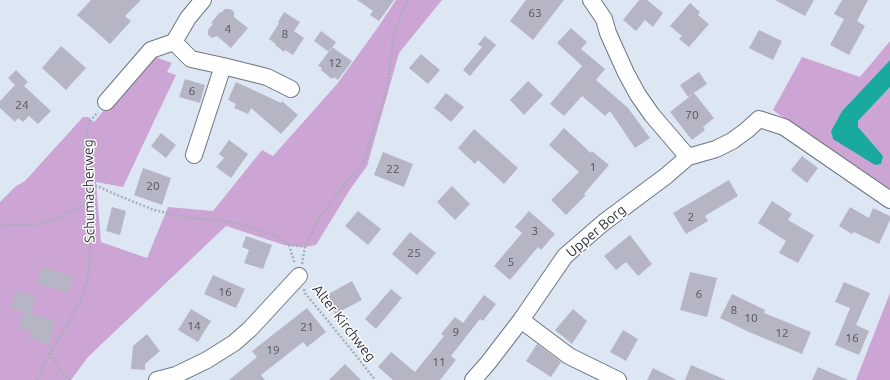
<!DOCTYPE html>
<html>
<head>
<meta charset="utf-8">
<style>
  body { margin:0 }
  canvas { display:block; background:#dde7f4 }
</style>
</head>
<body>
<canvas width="890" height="380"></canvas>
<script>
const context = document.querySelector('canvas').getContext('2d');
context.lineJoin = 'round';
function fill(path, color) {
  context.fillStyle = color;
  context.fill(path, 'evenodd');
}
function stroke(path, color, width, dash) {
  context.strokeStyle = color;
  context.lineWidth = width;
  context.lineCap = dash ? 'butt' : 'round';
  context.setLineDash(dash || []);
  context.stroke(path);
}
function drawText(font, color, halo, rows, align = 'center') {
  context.font = font + ' Ubuntu,sans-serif';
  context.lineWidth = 3;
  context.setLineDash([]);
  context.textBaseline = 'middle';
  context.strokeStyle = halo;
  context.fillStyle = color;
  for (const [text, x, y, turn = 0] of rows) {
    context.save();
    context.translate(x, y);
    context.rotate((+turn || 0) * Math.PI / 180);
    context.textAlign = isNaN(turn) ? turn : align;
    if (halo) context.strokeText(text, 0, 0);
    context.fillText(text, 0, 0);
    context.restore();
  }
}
fill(new Path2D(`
  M396 0H442L399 53 367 166 351 188 316 245 305 247 284 245 226 226 88 357 71 380H0V202L16 186 25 181 83 117H88L94 122 150 55 172 63 167 72 176 75 123 187 96 182 101 242 147 258 168 207 213 211 262 150 273 156 337 84 376 30Z
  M890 41V60L842 111 831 131 838 142 890 87V191L831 152 773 110 802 57 860 77Z
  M890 293V380H856Z`), '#cca5d4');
fill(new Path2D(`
  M890 60V87L858 121V127L883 156 881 164 875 165 833 139 831 131 842 111Z`), '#19a99f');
fill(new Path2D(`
  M91 0H141L125 16 131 21 110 44 77 15Z
  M357 0H394L379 21 370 15 373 11Z
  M526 0H564L533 40 510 21Z
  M639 0H647L663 13 653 27 645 20 636 31 623 20Z
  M775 0H814L805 16Z
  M842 0H868L857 21 865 26 849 55 830 45 844 19 834 14Z
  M690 3 700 12 698 15 709 24 689 47 679 39 682 36 670 26Z
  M225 9H230L234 12V17L248 28 231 48 217 36 212 38 208 35V30L213 24 211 23 220 12 221 13Z
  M284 12 300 22 294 31 304 38 293 55 285 50 284 52 275 45 276 44 269 39 279 23 278 22Z
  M571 28 587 42 581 49 605 69 596 80 628 108 650 138 635 148 610 111 605 116 582 96 564 116 550 104 582 66 557 43Z
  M759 30 782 41 773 60 749 48Z
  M321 31 336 42 329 52 314 41Z
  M485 36 496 45 470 76 463 70 482 47 478 44Z
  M61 46 86 68 66 90 42 68Z
  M332 47 352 61 338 80 334 77 332 79 321 70 322 68 318 66Z
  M421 54 440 70 428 84 409 68Z
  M16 70 28 82 24 86 51 111 38 124 29 116 23 122 18 118 15 122 0 108V101L15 85 8 78Z
  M699 72 707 84 688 97 680 85Z
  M185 79 205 85 200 103 179 97Z
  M528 81 543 95 524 115 510 100Z
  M236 82 281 103 282 101 298 115 281 134 251 108 248 114 234 108 236 104 228 100Z
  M446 93 464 107 451 122 434 108Z
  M694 93 714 118 703 127 705 130 692 140 670 112Z
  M564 128 591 153 592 151 609 165 584 194 586 195 566 215 551 200 579 172 549 145Z
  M474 129 518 168 504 184 478 160 475 164 458 148Z
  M161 133 176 145 166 158 151 146Z
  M229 140 248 154 231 178 216 167 224 158 219 154Z
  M383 152 413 164 404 187 374 175Z
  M802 156 818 168 807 183 791 170Z
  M143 168 171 178 162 205 134 195Z
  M729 180 738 196 705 216 708 221 686 234 673 213Z
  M452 186 470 204 455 220 437 202Z
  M772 201 792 214 788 220 814 235 798 263 779 253 786 241 758 223Z
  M112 207 126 211 120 235 106 231Z
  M850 207 869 218 873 208 890 216V220L879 244 854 232 852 234 839 226Z
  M358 211 381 229 368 245 345 226Z
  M529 211 555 234 541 250 538 247 510 280 494 266 522 233 515 227Z
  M410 232 436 253 417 275 392 254Z
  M630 235 652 264 638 276 626 262 616 270 604 256Z
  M246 236 272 245 263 269 244 263 249 250 242 247Z
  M42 267 73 276 69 292 37 284Z
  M690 272 717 278 707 317 680 310Z
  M213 275 245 289 236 308 204 294Z
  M352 281 362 300 335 314 325 296Z
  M844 282 870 293 856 325 869 331 859 355 835 345 850 308 835 302Z
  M391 289 402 298 376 329 365 319Z
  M16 291 36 296 31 314 55 321 49 344 29 338 31 331 19 328 24 312 11 309Z
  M732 294 765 310 764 313 811 332 802 354 749 332 720 318Z
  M484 295 496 304 483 321 480 319 451 356 456 360 440 380H393L378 367 391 352 415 372 444 336 441 334 455 317 463 323Z
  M307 308 326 332 307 347 303 342 261 375 265 380H229L257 357 252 351Z
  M191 309 211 321 198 342 178 330Z
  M573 309 587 321 572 344 555 330Z
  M623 330 638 339 626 361 610 352Z
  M147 334 160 351 145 364V370L131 369 133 346Z
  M537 344 561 362 551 377 526 361Z
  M345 364 361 380H329Z
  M691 365 726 380H685Z
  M818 367 848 380H812Z
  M653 368 677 380H647Z`), '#b6b5c4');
const minor = new Path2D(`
  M591 0 604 19 608 33 626 73 638 95 652 115 688 157
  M174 42 191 59 223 66 267 77 291 89
  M106 102 151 50 174 42 188 18 203 0
  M194 155 223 66
  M521 320 569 356 618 380
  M157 380 176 375 207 360 234 343 250 329 299 276
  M473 380 488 363 521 320 565 256 603 223 666 176 688 157 716 149 732 141 747 130 759 119 784 127 890 200`);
stroke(minor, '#6d7681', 18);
stroke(new Path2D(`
  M88 182 117 195 154 210 190 218 228 221 277 236 289 245 305 247
  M0 227 3 225H34L56 219 90 202
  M289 245 295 264
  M302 264 305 247 320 216 364 161 386 93 394 36 407 0
  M304 289 305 293 354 353 375 380
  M51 353 59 369 70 380
  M37 380 50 353 81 301 88 276 90 256V202L85 141 90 121 98 112`), '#a6aeb9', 2.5, [2, 2]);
stroke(minor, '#fff', 16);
drawText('12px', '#51545b', null, [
  ["63",535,13],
  ["4",228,29],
  ["8",285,34],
  ["12",335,63],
  ["6",192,91],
  ["24",22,105],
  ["70",692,115],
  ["1",593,167],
  ["22",393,169],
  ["20",153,186],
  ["2",691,217],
  ["3",535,231],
  ["25",414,253],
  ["5",511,262],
  ["16",225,292],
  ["6",699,294],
  ["8",734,310],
  ["10",751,318],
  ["14",194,326],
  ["21",307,327],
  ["9",456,332],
  ["12",782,333],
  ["16",852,338],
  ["19",273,350],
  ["11",439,362]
]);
drawText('14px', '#2f3338', '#fff', [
  ["Schumacherweg",89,191,-91],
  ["Upper Borg",596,231,-40],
  ["Alter Kirchweg",344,323,52]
]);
</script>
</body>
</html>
